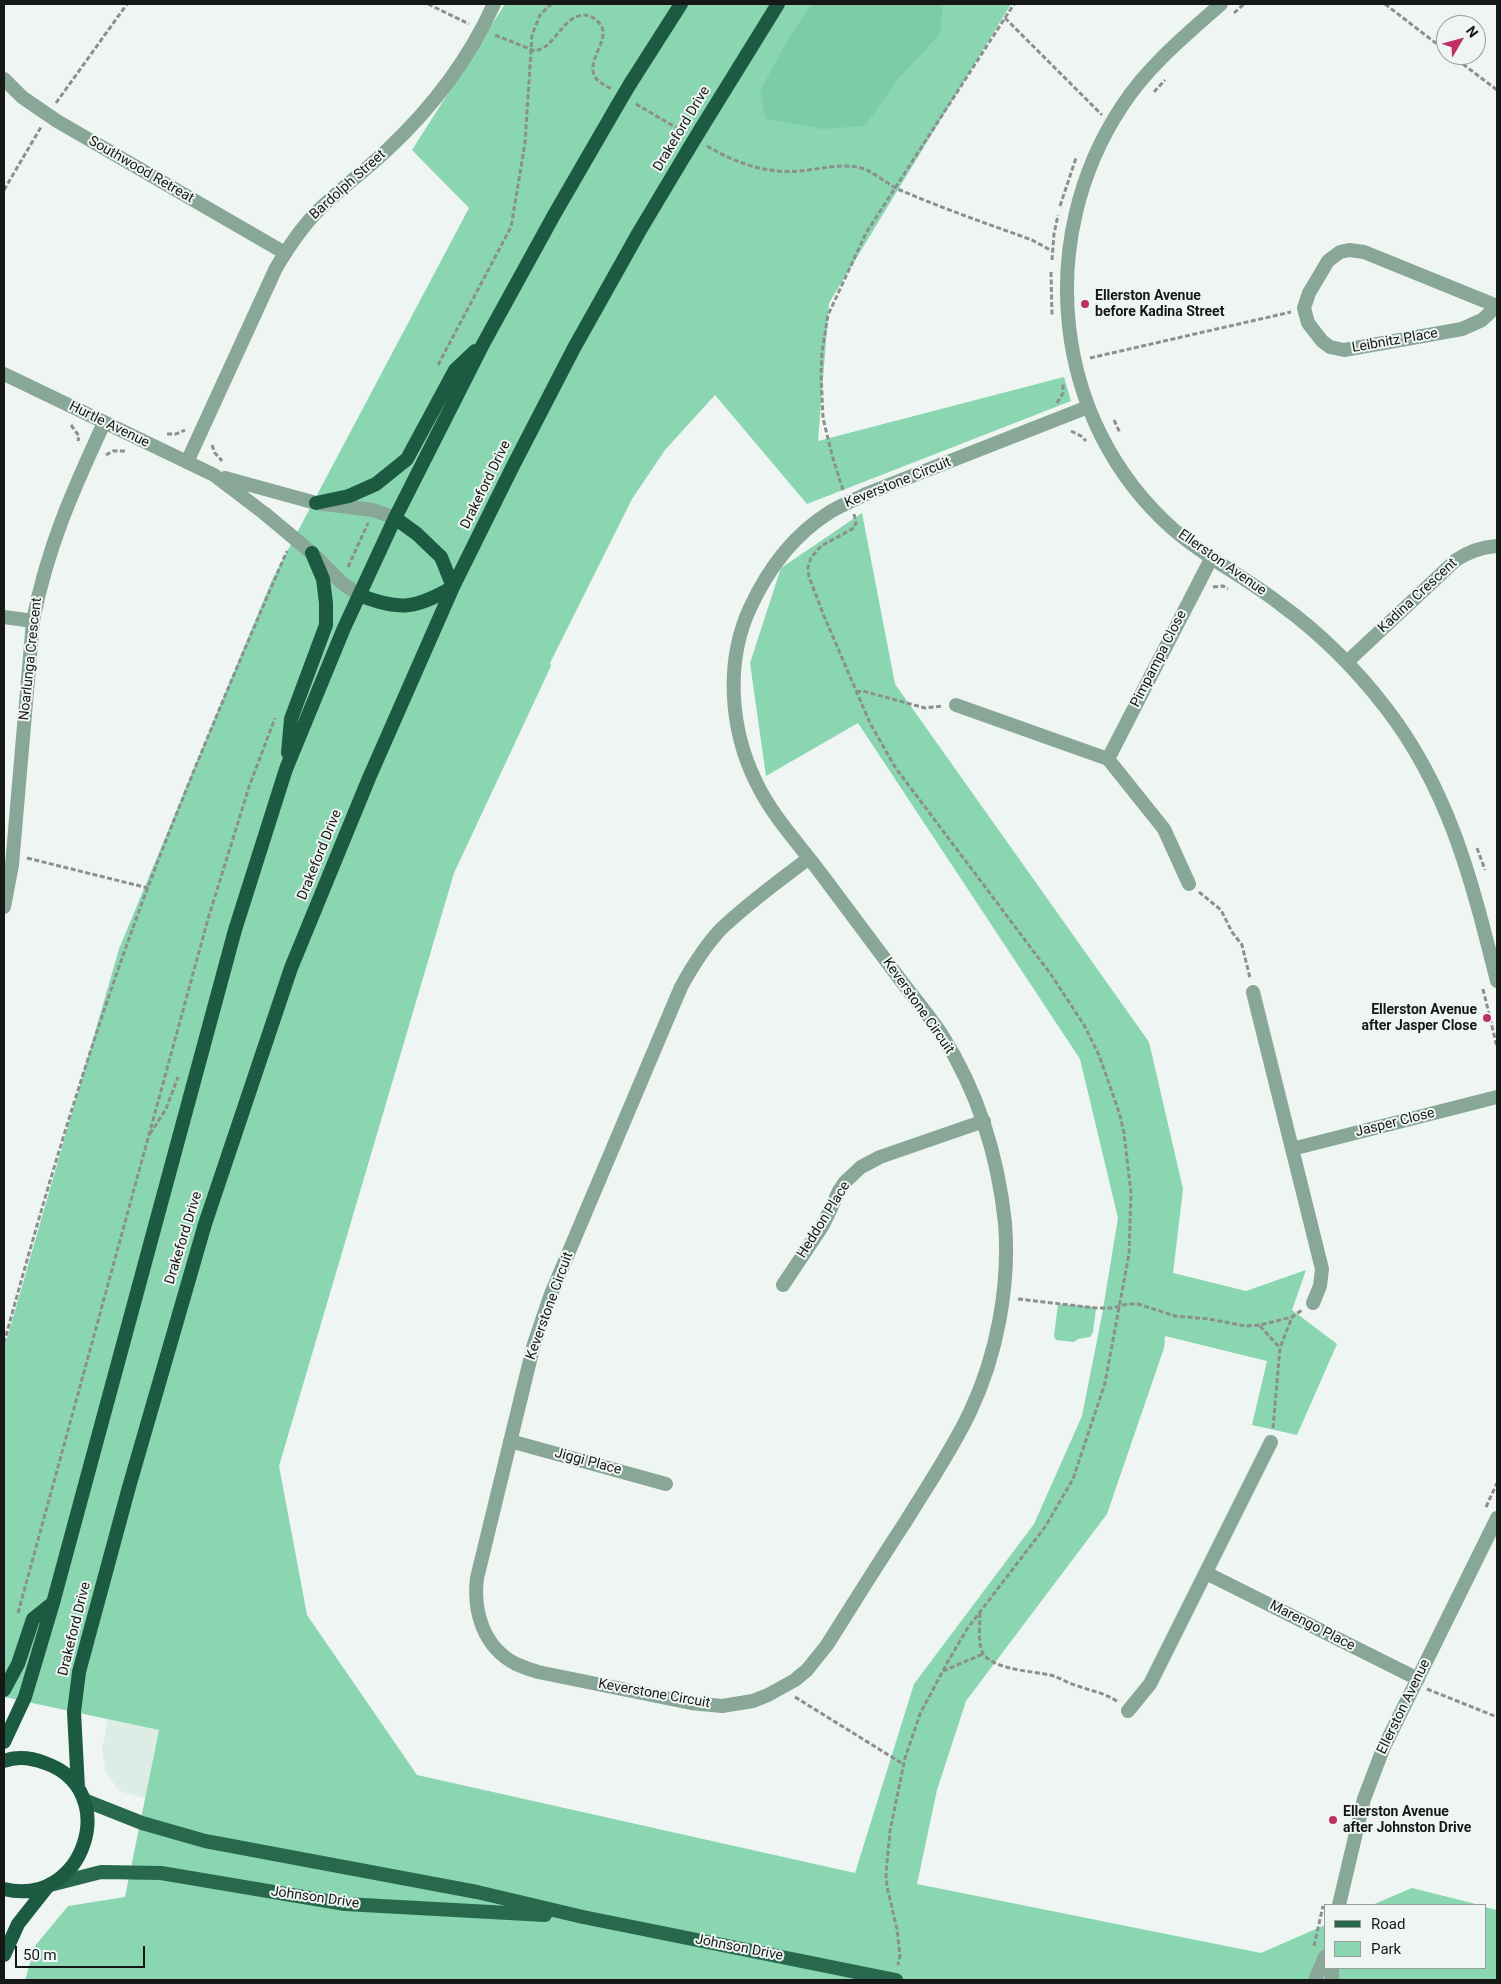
<!DOCTYPE html>
<html>
<head>
<meta charset="utf-8">
<style>
  body { margin:0 }
  #map { position:relative; width:1501px; height:1984px; overflow:hidden; background:#eef5f2; font-family:Roboto,sans-serif }
  canvas { display:block }
  .frame { position:absolute; inset:0; border:5px solid #161817; pointer-events:none }
  .legend { position:absolute; left:1324px; top:1904px; width:162px; height:65px; box-sizing:border-box; background:#eef5f2; border:1px solid #989d9a; margin:0; padding:6px 9px; list-style:none; font-size:15px; color:#161817 }
  .legend li { display:flex; align-items:center; gap:10px; height:25px }
  .legend b { width:25px; border:1px solid #989d9a }
  .north { position:absolute; left:1436px; top:15px; width:50px; height:50px; box-sizing:border-box; background:#eef5f2; border:1px solid #989d9a; border-radius:50%; rotate:53deg; font-size:14px; font-weight:700; line-height:20px; text-align:center; color:#161817 }
  .north::after { content:''; display:block; margin:auto; width:18px; height:22px; background:#bd3166; clip-path:polygon(50% 0,100% 100%,50% 72%,0 100%) }
  .scale { position:absolute; left:15px; top:1946px; width:130px; height:22px; box-sizing:border-box; border:2px solid #161817; border-top:0; padding-left:6px; font-size:15px; line-height:18px; white-space:nowrap; color:#161817; -webkit-text-stroke:4px #eef5f2; paint-order:stroke }
</style>
</head>
<body>
<div id="map">
<canvas width="1501" height="1984"></canvas>
<div class="frame"></div>
<ul class="legend">
<li><b style="height:6px;background:#28684d"></b>Road</li>
<li><b style="height:14px;background:#89d6b1"></b>Park</li>
</ul>
<div class="north">N</div>
<div class="scale">50 m</div>
</div>
<script>
const context = document.querySelector('canvas').getContext('2d');
context.lineJoin = 'round';
function fill(path, color) {
  context.fillStyle = color;
  context.fill(path, 'evenodd');
}
function stroke(path, color, width, dash) {
  context.strokeStyle = color;
  context.lineWidth = width;
  context.lineCap = dash ? 'butt' : 'round';
  context.setLineDash(dash || []);
  context.stroke(path);
}
function drawText(font, color, halo, rows, align = 'center') {
  context.font = font + ' Roboto,sans-serif';
  context.lineWidth = 4;
  context.setLineDash([]);
  context.textBaseline = 'middle';
  context.strokeStyle = halo;
  context.fillStyle = color;
  for (const [text, x, y, turn = 0] of rows) {
    context.save();
    context.translate(x, y);
    context.rotate((+turn || 0) * Math.PI / 180);
    context.textAlign = isNaN(turn) ? turn : align;
    if (halo) context.strokeText(text, 0, 0);
    context.fillText(text, 0, 0);
    context.restore();
  }
}
fill(new Path2D(`
  M108 1719 159 1730 145 1798 119 1791 106 1772 102 1750Z`), '#ddece4');
fill(new Path2D(`
  M505 4H1011L829 303 818 441 1064 377 1071 401 807 504 715 395 665 450 632 499 550 663 551 666 454 873 279 1466 307 1615 417 1775 855 1873 914 1684 1034 1524 1082 1416 1102 1315 1118 1218 1080 1059 858 723 766 776 750 663 781 568 862 513 895 684 1149 1042 1183 1189 1173 1273 1246 1291 1306 1270 1292 1310 1337 1344 1297 1435 1252 1425 1267 1361 1165 1336 1164 1348 1107 1514 966 1701 937 1790 917 1884 1261 1953 1325 1925V1968H1485V1907L1497 1910V1980H25L35 1946 68 1906 125 1897 159 1730 4 1697V1349L119 949 272 580 469 208 412 150Z
  M1058 1304 1094 1307 1096 1309 1093 1332 1090 1337 1078 1339 1074 1342 1056 1340 1054 1336Z
  M1412 1888 1480 1905H1372Z`), '#89d6b1');
fill(new Path2D(`
  M811 4H943L940 34 898 79 865 126 822 129 766 119 760 91 786 43Z`), '#7ecba7');
stroke(new Path2D(`
  M428 4 469 24
  M1385 4 1446 51
  M1234 13 1244 4
  M1005 18 1102 115
  M495 35 535 51C539 50 543 48 546 46 558 37 566 16 584 15 589 15 593 17 597 21 615 35 587 57 594 75 597 82 605 85 611 89
  M1451 55 1497 90
  M1154 92 1165 80
  M56 103 127 4
  M636 104 682 131
  M707 146C736 163 765 174 800 171 819 169 839 164 857 167 873 170 886 184 900 190 944 209 988 224 1032 240L1052 251
  M4 190 41 127
  M1060 206 1076 158
  M1052 260 1054 234 1058 215
  M1051 272 1052 315
  M1090 358 1291 312
  M438 365 511 227 525 143 532 35 540 15 551 4
  M1057 403 1063 393V383
  M1114 420 1120 433
  M71 425 79 436 78 441
  M1071 431 1081 436 1086 441
  M167 434H176L185 430
  M212 445 215 453 222 461
  M106 455 113 451H125
  M843 490 832 455 823 418 821 373 822 352 828 315 866 233 1014 4
  M854 514 856 523 854 528 821 546 811 558 808 567 809 577 824 616 870 723 895 767 1052 976 1084 1025 1099 1055 1119 1112 1124 1133 1131 1193 1129 1254 1105 1383 1073 1479 1045 1527 967 1629 947 1663 920 1714 905 1758 890 1831 886 1874 887 1887 897 1929 900 1956 898 1965
  M348 567 368 523
  M1213 587 1223 586 1228 589
  M856 692 863 691 925 708 943 706
  M1477 848 1485 870
  M27 858 148 888
  M1199 892 1221 910 1232 932 1242 945 1250 978
  M1483 989 1497 1047
  M150 1134 166 1109 178 1077
  M1018 1299 1096 1308H1112L1128 1304H1138L1175 1316 1209 1319 1245 1326 1260 1325 1292 1317
  M1260 1326 1280 1348
  M4 1343C46 1189 92 1036 148 887 191 774 239 662 287 551
  M1273 1428 1280 1348 1292 1317 1302 1310
  M1486 1507 1497 1483
  M18 1613 208 919 249 787 275 718
  M980 1613C980 1623 977 1647 984 1655 997 1670 1031 1671 1050 1675 1058 1677 1066 1682 1075 1685 1090 1691 1104 1692 1118 1702
  M943 1671 983 1654
  M1427 1689 1497 1717
  M795 1697 903 1764
  M1314 1946 1323 1906`), '#8b908e', 3, [5, 2.5]);
stroke(new Path2D(`
  M4 79 22 97 57 121 285 253
  M1497 306 1364 252 1349 250 1340 252 1328 261 1309 293 1304 308 1308 323 1322 341 1330 347 1344 350 1462 329 1482 320 1497 306
  M187 462 276 268C289 246 304 223 324 205 344 186 367 169 387 150 431 109 469 59 494 4
  M4 617 33 621
  M1347 662 1456 560C1468 552 1482 547 1497 546
  M956 705 1108 759 1164 829 1189 884
  M1108 759 1211 559
  M809 858C779 881 748 903 721 929 705 946 692 967 681 987L551 1294 534 1344 477 1578C473 1611 483 1647 516 1664 523 1667 531 1670 538 1672L691 1703 722 1706 753 1701 768 1695 795 1680 807 1670 827 1645C853 1604 879 1562 906 1521 928 1485 952 1450 970 1412 997 1355 1010 1286 1005 1223 998 1156 978 1092 942 1035 930 1017 915 999 902 982 875 946 848 910 822 875 800 845 772 816 756 782 730 729 725 662 750 608 768 569 793 535 830 512 841 505 854 500 866 494L1088 407
  M4 907 12 865 33 621C47 548 73 490 104 423
  M1253 992 1322 1269 1320 1286 1313 1303
  M1292 1149 1497 1097
  M783 1285 823 1225 839 1191 845 1182 861 1167 880 1157 984 1121
  M510 1441 666 1484
  M1206 1573 1418 1679
  M1128 1711 1150 1684 1271 1442`), '#88a797', 14);
stroke(new Path2D(`
  M1221 4C1186 35 1148 66 1122 106 1034 239 1052 422 1173 529 1206 558 1245 577 1280 604 1320 633 1356 669 1386 708 1450 791 1472 882 1497 981
  M4 374 214 475 264 513 312 553 341 582 359 595
  M225 478 316 503 373 510 395 518
  M1339 1905 1364 1799 1383 1749 1497 1518
  M1332 1968V1980
  M1315 1980 1325 1957`), '#88a797', 14);
stroke(new Path2D(`
  M84 1800 142 1823 205 1841 477 1892 583 1917 896 1980
  M50 1885 101 1872 161 1873 345 1904 545 1915`), '#28684d', 14);
stroke(new Path2D(`
  M630 84 681 4
  M702 127 778 4
  M316 503 349 496 376 484 407 459 455 370 475 351
  M395 518 417 534 441 557 453 587
  M359 595C400 611 415 609 453 587
  M288 753 291 719 326 625V603L323 579 312 553
  M4 1690 18 1664 33 1619 53 1603
  M4 1742 25 1697 53 1603 235 930 286 769 344 628 395 518 482 346 554 215 617 106
  M4 1761C17 1756 32 1758 45 1763 123 1790 84 1909 4 1889
  M78 1788 74 1712 79 1672 129 1487 205 1224 291 968 369 778 453 587 513 466 574 348 639 232 688 150
  M4 1955 18 1924 48 1886`), '#1c5b42', 14);
stroke(new Path2D(`
  M617 106 630 84
  M688 150 702 127`), '#1c5b42', 14);
for (const [x, y, r, color] of [
  [1085,304,5,"#bd3166"],
  [1487,1018,5,"#bd3166"],
  [1333,1820,5,"#bd3166"]
]) {
  const dot = new Path2D();
  dot.arc(x, y, r, 0, 2 * Math.PI);
  context.fillStyle = color;
  context.fill(dot);
  stroke(dot, '#eef5f2', 2);
}
drawText('14px', '#161817', '#eef5f2', [
  ["Drakeford Drive",682,129,-59],
  ["Southwood Retreat",141,170,30],
  ["Bardolph Street",348,185,-42],
  ["Leibnitz Place",1395,341,-10],
  ["Hurtle Avenue",109,425,26],
  ["Keverstone Circuit",898,483,-22],
  ["Drakeford Drive",486,485,-64],
  ["Ellerston Avenue",1222,563,35],
  ["Kadina Crescent",1418,596,-43],
  ["Noarlunga Crescent",31,659,-84],
  ["Pimpampa Close",1159,659,-63],
  ["Drakeford Drive",320,855,-68],
  ["Keverstone Circuit",918,1006,55],
  ["Jasper Close",1395,1123,-14],
  ["Heddon Place",824,1220,-58],
  ["Drakeford Drive",184,1238,-73],
  ["Keverstone Circuit",550,1306,-70],
  ["Jiggi Place",588,1462,15],
  ["Marengo Place",1312,1626,27],
  ["Drakeford Drive",75,1629,-76],
  ["Keverstone Circuit",654,1694,10],
  ["Ellerston Avenue",1404,1707,-64],
  ["Johnson Drive",315,1898,8],
  ["Johnson Drive",739,1948,11]
]);
drawText('bold 14px', '#161817', '#eef5f2', [
  ["Ellerston Avenue",1095,296],
  ["before Kadina Street",1095,312],
  ["Ellerston Avenue",1477,1010,"right"],
  ["after Jasper Close",1477,1026,"right"],
  ["Ellerston Avenue",1343,1812],
  ["after Johnston Drive",1343,1828]
], 'left');
</script>
</body>
</html>
